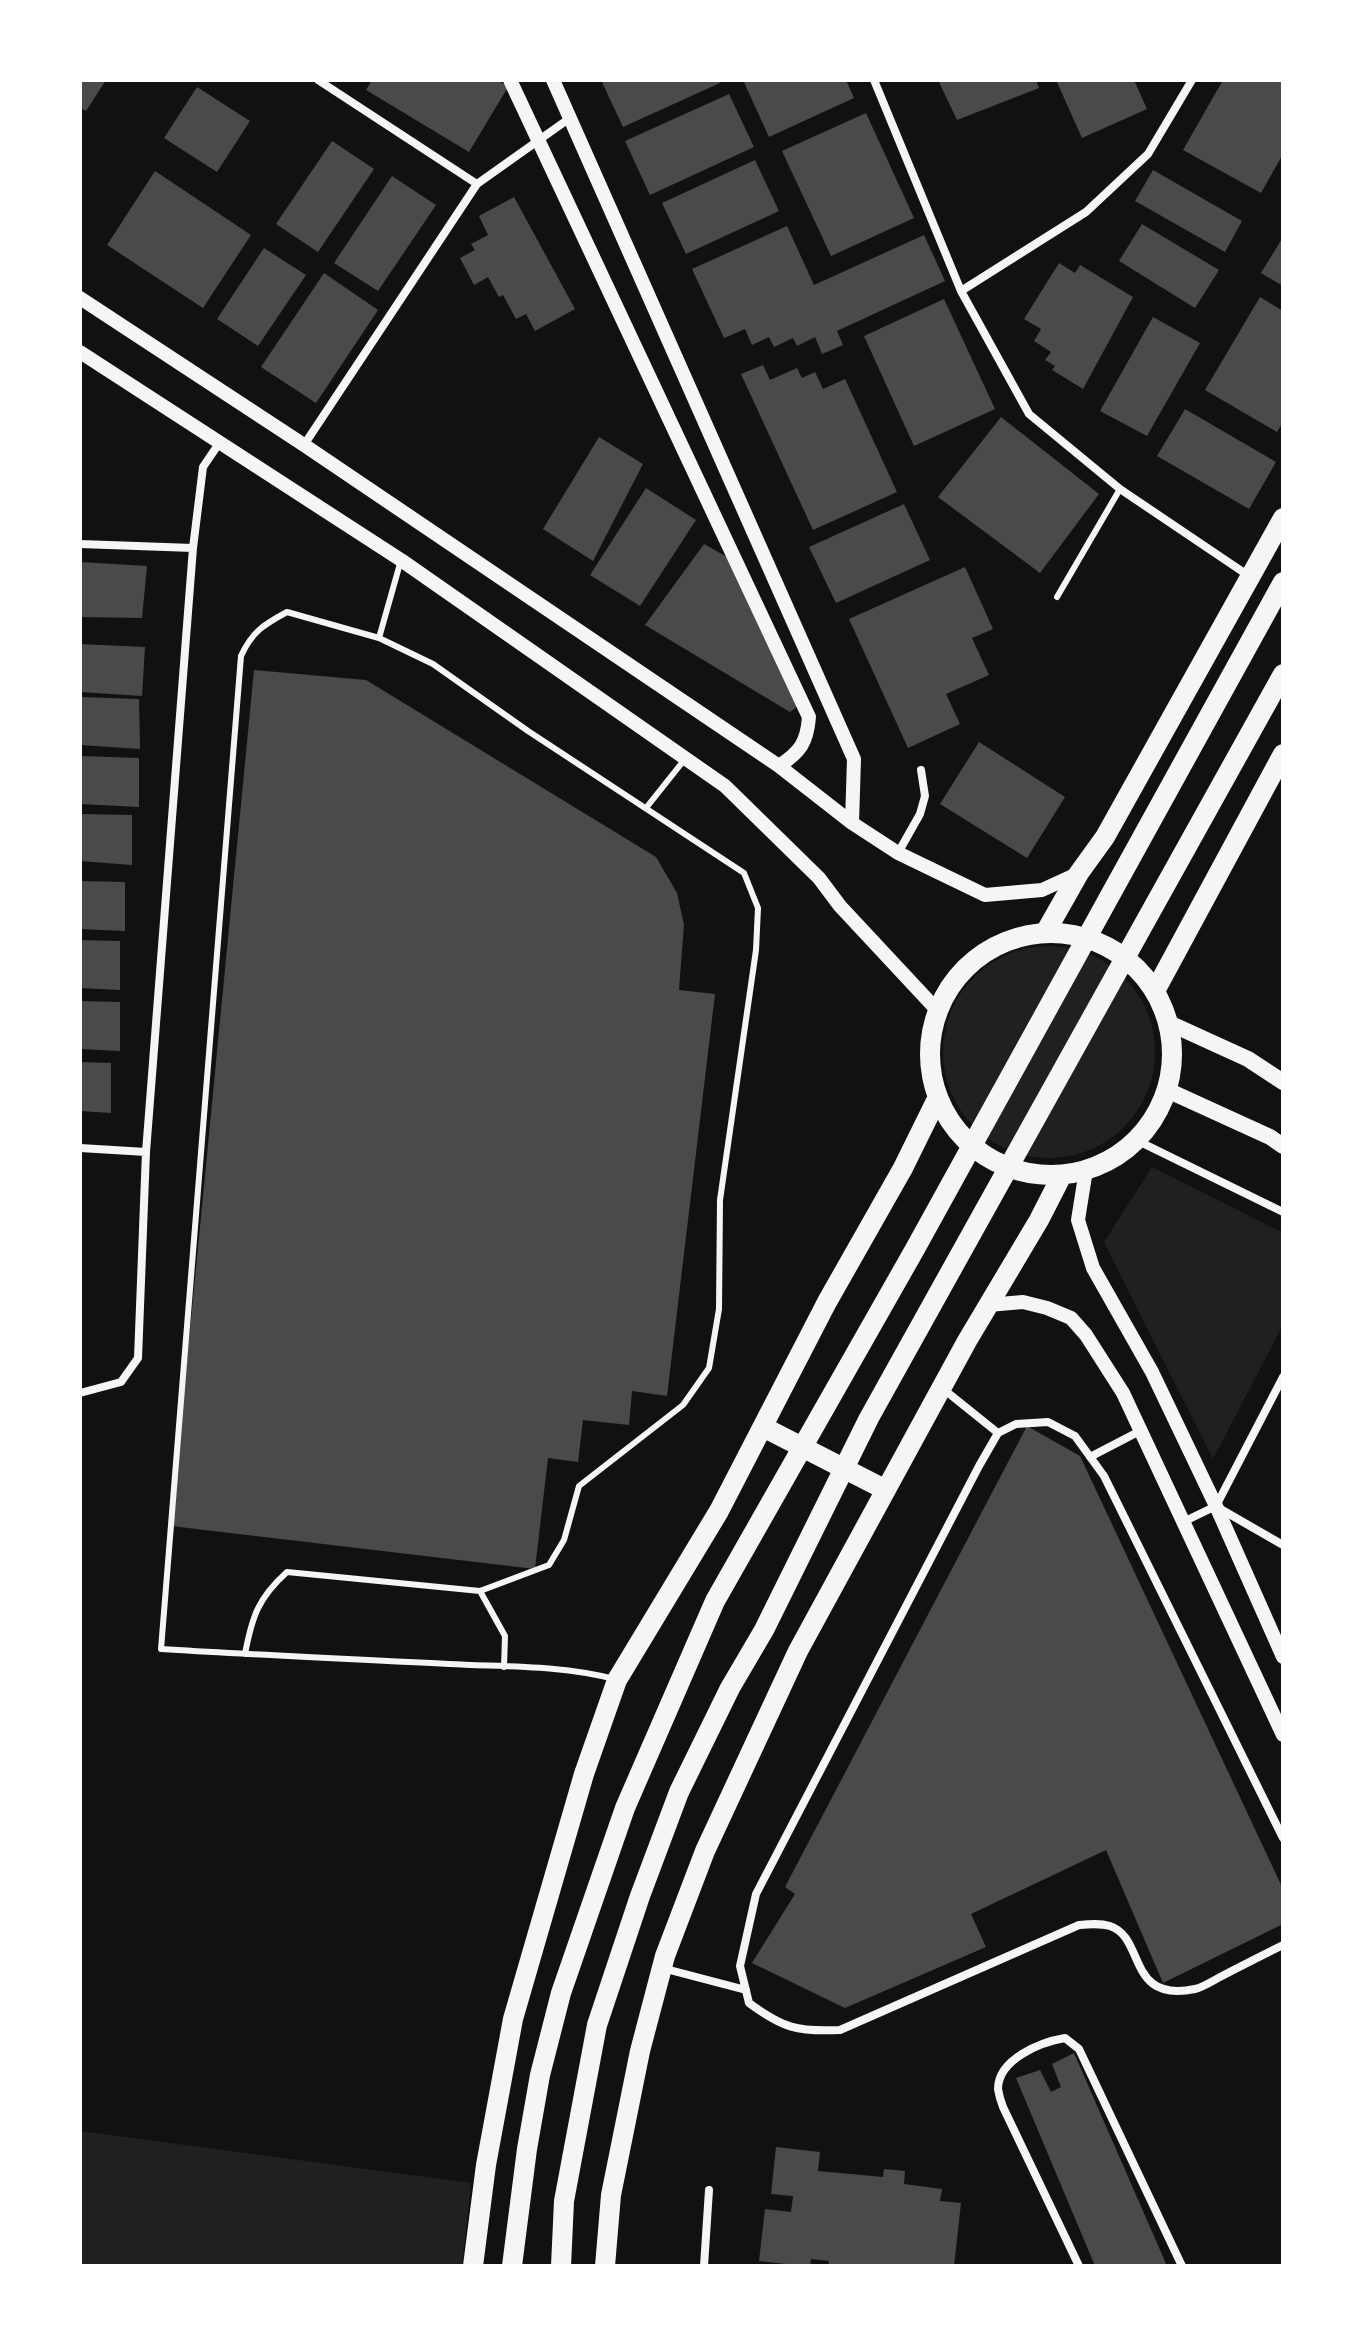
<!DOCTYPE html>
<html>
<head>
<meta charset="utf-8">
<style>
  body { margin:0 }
  #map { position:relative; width:1363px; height:2346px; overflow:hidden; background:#111; font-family:Overpass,sans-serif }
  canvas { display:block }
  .frame { position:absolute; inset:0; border:82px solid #fff; pointer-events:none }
</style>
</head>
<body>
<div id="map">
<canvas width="1363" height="2346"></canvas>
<div class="frame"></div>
</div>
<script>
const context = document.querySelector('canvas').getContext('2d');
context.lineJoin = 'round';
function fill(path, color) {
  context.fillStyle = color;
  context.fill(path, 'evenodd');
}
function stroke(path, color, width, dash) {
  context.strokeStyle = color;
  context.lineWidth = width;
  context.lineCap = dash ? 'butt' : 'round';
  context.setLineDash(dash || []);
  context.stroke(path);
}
fill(new Path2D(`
  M943 1052a106 106 0 1 1 212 0a106 106 0 1 1-212 0Z
  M1152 1167 1283 1233V1325L1213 1459 1104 1242Z
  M80 2131 471 2183 462 2266H80Z`), '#202020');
fill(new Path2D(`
  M80 80H106L86 111 80 108Z
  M372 80H497L508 87 469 152 366 90Z
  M601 80H719L720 83 623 127Z
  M743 80H846L854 98 769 137Z
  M938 80H1036L1039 88 957 120Z
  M1056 80H1134L1147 109 1082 138Z
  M1223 80H1278L1283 83V154L1261 193 1183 150Z
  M197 87 250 121 217 172 164 138Z
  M729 94 754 147 650 195 625 141Z
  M866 113 914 218 831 256 782 151Z
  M332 141 374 169 318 252 276 224Z
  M755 160 779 211 686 254 662 203Z
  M1153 170 1242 221 1225 252 1135 201Z
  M155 171 251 235 203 308 107 245Z
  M392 176 436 205 378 291 334 263Z
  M514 197 575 309 535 331 526 314 516 319 503 295 499 297 488 277 474 285 460 258 475 250 471 244 488 235 479 216Z
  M1142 224 1219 270 1195 308 1119 261Z
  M787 226 814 285 924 235 945 281 837 331 843 345 822 354 815 337 797 346 793 338 774 347 769 337 752 345 745 329 724 338 692 269Z
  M1283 237V286L1261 273Z
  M264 248 306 275 258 346 217 319Z
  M1059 263 1075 273 1080 265 1133 297 1083 389 1052 370 1055 366 1045 360 1051 352 1034 341 1041 329 1024 319Z
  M324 273 378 310 316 403 261 367Z
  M1260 297 1283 311V422L1277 432 1205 390Z
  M944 299 995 409 914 446 864 336Z
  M1153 317 1200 343 1147 436 1100 411Z
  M763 365 770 380 797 368 802 378 815 372 823 389 845 379 897 492 813 530 741 374Z
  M1185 409 1276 462 1249 509 1157 456Z
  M1001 417 1099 494 1040 573 938 497Z
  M599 437 643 464 593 561 543 529Z
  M646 488 696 520 640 606 590 575Z
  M904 504 930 560 836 603 809 547Z
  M704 544 727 557 798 706 790 712 645 625Z
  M80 562 147 566 142 618 80 617Z
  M965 567 993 629 972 638 989 675 946 694 960 724 908 748 849 619Z
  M80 644 145 647 142 696 80 692Z
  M254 670 366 680 656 857 677 893 684 925 679 990 715 994 667 1396 632 1391 629 1425 583 1420 578 1462 548 1458 535 1569 171 1526Z
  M80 697 139 699 140 749 80 745Z
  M979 742 1065 797 1027 858 940 804Z
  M80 756 139 758V807L80 804Z
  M80 814 132 815V865L80 861Z
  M80 881 125 882V931L80 929Z
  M80 940 120 941V990L80 988Z
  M80 1001 120 1002V1051L80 1049Z
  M80 1062 111 1063V1113L80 1111Z
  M1027 1426 1080 1456 1283 1889V1924L1163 1983 1106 1850 971 1914 986 1947 845 2008 752 1963 795 1894 785 1887Z
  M1074 2053 1167 2266H1095L1016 2078 1040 2070 1051 2092 1061 2087 1052 2064Z
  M776 2147 820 2152 818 2171 883 2177 884 2169 905 2171 904 2184 942 2189 940 2201 961 2203 954 2266H828L829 2261 811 2259 810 2266H804L759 2261 765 2209 791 2212 793 2196 771 2194Z`), '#4a4a4a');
stroke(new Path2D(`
  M1057 597 1120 489
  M379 638 401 560
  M646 808 685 759
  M480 1591 505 1636 504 1667
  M245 1654C252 1617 258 1598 287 1572L480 1591 549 1565 564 1540 579 1486 683 1405 709 1368 719 1309 720 1200 756 950 758 908 744 873 528 731 433 664 379 638 287 612C263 625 252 632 241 656L161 1649C257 1655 353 1659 449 1664 504 1667 560 1665 614 1679`), '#f5f5f5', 6);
stroke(new Path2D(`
  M874 80 961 291 1029 414 1120 489 1249 576
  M477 184 570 118
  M961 291 1086 212 1148 154 1192 80
  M304 445 477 184 318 80
  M80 544 193 548
  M898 853 920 814 925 796 921 770
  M1136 1140 1283 1212
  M80 1148 146 1152
  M942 1388 998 1433
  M80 1393 121 1382 138 1358 146 1152 193 548 203 467 220 442
  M1090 1457 1140 1431
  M1217 1507 1283 1545
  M1183 1522 1216 1506 1283 1377
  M1283 1838 1104 1476 1075 1436 1048 1422 1016 1424 998 1433 979 1466 756 1894 740 1966 749 2003C783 2028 797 2032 840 2030L1079 1925C1090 1924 1100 1923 1110 1926 1146 1938 1126 2003 1195 1989 1204 1987 1214 1980 1222 1976 1243 1965 1263 1955 1283 1945
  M662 1968 746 1990
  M704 2266 709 2190
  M1079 2266 1003 2107C1001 2102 999 2095 998 2089 998 2059 1041 2042 1065 2038L1079 2049 1182 2266`), '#f5f5f5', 8);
stroke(new Path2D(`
  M510 80 809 717C807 743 800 752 779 766
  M553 80 854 759 852 823
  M80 298 304 445 779 766 852 823 898 853 985 895 1042 890 1079 873
  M80 352 401 560 725 786 819 878 840 906 937 1010
  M1086 1170 1078 1220 1093 1268 1152 1372 1216 1506 1283 1657
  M988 1305 1023 1302 1047 1308 1071 1318 1086 1335 1123 1393 1283 1735`), '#f5f5f5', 14);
stroke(new Path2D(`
  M1169 1023 1248 1059 1283 1082
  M1167 1090 1270 1137 1283 1146`), '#f5f5f5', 16);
stroke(new Path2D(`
  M930 1054a121 121 0 1 1 242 0a121 121 0 1 1-242 0Z
  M1045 933 1079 873 1105 837 1283 518
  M1155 991 1283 754
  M763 1427 886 1490
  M473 2266 486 2165 513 2019 584 1774 617 1680 719 1511 827 1302 903 1168 937 1099
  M512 2266 527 2149 540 2075 561 1993 625 1808 715 1601 915 1249 1283 582
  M561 2266 564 2201 597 2025 640 1896 679 1792 730 1688 764 1630 869 1418 1283 674
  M605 2266 611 2195 640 2051 665 1956 705 1851 798 1651 967 1341 1039 1220 1062 1175`), '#f5f5f5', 20);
</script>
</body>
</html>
